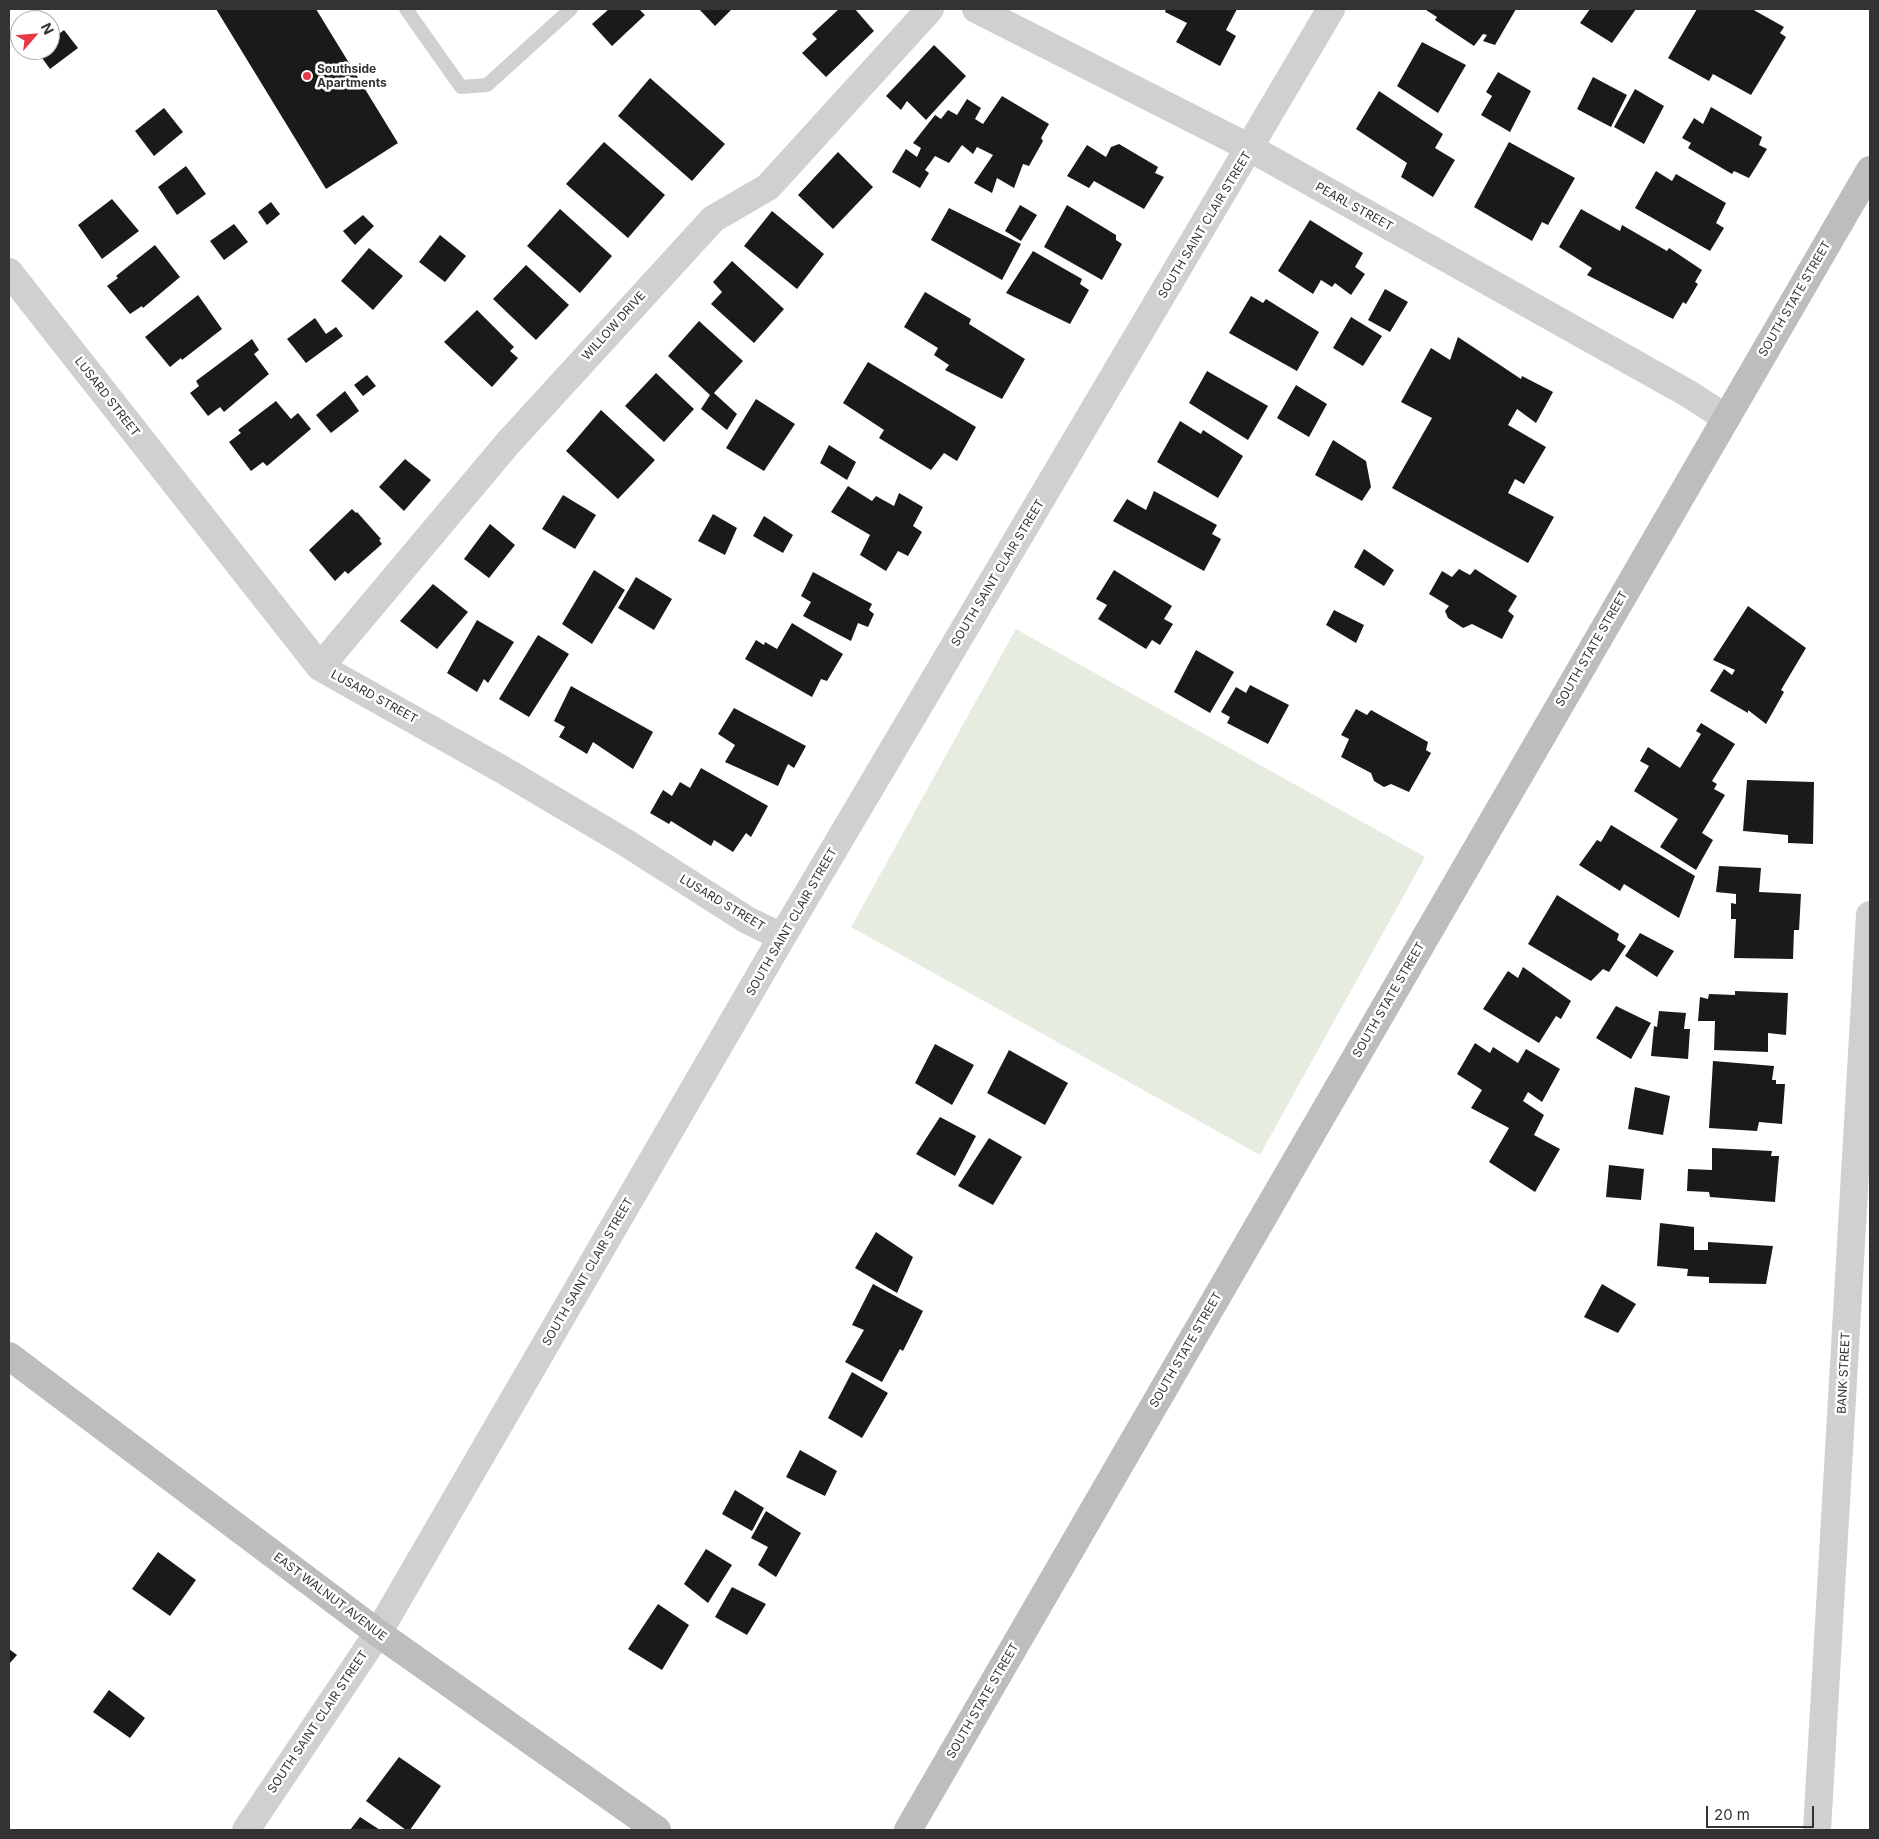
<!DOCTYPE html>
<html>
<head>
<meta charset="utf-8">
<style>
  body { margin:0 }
  #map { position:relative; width:1879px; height:1839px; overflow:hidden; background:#fff; font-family:Inter,sans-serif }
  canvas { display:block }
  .frame { position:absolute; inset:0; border:10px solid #333; pointer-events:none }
  .north { position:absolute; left:10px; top:10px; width:50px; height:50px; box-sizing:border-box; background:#fff; border:1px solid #adadad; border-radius:50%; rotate:63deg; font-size:14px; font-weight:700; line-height:20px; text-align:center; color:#333 }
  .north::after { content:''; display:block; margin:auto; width:18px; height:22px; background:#e63946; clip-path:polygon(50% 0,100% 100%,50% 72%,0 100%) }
  .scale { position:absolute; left:1706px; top:1806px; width:108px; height:22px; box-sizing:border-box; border:2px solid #333; border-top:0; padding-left:6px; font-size:15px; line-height:18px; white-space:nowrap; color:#333; -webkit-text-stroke:4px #fff; paint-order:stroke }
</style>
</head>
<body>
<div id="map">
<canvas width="1879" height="1839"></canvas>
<div class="frame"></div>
<div class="north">N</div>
<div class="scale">20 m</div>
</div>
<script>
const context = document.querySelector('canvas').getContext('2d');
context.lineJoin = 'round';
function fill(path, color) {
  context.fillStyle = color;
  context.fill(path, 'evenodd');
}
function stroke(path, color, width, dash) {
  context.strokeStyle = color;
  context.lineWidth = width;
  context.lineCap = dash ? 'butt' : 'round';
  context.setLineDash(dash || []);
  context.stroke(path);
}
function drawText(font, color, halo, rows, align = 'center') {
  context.font = font + ' Inter,sans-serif';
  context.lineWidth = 5;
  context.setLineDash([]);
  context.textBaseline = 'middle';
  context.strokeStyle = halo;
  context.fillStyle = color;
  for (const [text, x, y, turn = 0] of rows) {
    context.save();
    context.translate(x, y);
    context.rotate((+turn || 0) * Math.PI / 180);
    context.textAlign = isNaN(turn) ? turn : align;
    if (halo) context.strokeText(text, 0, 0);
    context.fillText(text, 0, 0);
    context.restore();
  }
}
fill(new Path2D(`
  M1016 629 1425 857 1260 1155 851 927Z`), '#e6ecdf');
fill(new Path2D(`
  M216 9H316L398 143 326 189Z
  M609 9H639L645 15 612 46 592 24Z
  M699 9H732L715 26Z
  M839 9H855L874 31 826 77 802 53 817 39 812 34Z
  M1166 9H1237L1226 30 1236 36 1220 66 1176 42 1187 23 1165 12Z
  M1427 9H1516L1495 45 1483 41 1487 35 1483 34 1474 46 1435 20 1437 17 1426 10Z
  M1590 9H1636L1612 43 1580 23Z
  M1697 9H1752L1784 27 1780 33 1786 37 1751 95 1713 74 1709 81 1668 58Z
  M64 30 78 48 50 69 37 51 50 50V41Z
  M1422 42 1466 65 1438 113 1397 86Z
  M934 45 966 76 926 120 907 101 901 110 886 96Z
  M1498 72 1531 91 1510 132 1481 115 1492 96 1486 92Z
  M1593 77 1627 95 1611 127 1577 109Z
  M650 78 725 144 692 181 618 116Z
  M1635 89 1664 106 1644 144 1614 127Z
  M1379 91 1443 134 1435 148 1455 160 1433 197 1401 177 1407 163 1356 129Z
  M1002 96 1049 124 1041 138 1043 141 1029 166 1023 164 1014 188 997 178 992 193 974 183 993 155 977 147 973 154 962 145 949 163 935 156 925 170 929 173 920 188 892 172 906 149 917 157 921 148 913 143 935 115 941 119 948 110 957 115 967 99 981 108 975 119 983 124Z
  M1711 107 1762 137 1759 145 1767 149 1749 178 1734 171 1732 174 1688 148 1691 143 1682 138 1694 118 1703 124Z
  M164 108 183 132 154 156 135 131Z
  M604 142 665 195 628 238 566 184Z
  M1509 142 1575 178 1548 225 1542 222 1532 241 1474 207Z
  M1119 144 1158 167 1155 173 1164 177 1144 209 1094 181 1089 188 1067 176 1087 145 1106 157 1111 147Z
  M838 152 873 187 833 229 798 195Z
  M186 166 206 194 177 215 158 187Z
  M1656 171 1672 181 1676 174 1726 203 1716 223 1724 228 1710 251 1635 208Z
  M112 199 139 231 102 259 78 225Z
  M271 202 280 214 267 225 258 212Z
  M1020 205 1037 215 1021 241 1005 231Z
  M1067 205 1116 235V240L1122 244 1102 280 1044 247Z
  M949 208 1021 244 1002 280 931 240Z
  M560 209 612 256 580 293 527 246Z
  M1581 209 1620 231 1622 225 1667 251 1669 248 1702 270 1695 282 1698 284 1686 304 1683 302 1673 319 1587 275 1592 268 1559 247Z
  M772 211 824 254 797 289 744 246Z
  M363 215 374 226 355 245 343 231Z
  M1310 220 1363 253 1355 267 1365 274 1351 295 1335 283 1332 287 1321 280 1313 294 1278 271Z
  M234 224 248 242 224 260 210 241Z
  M440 235 466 256 445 282 419 262Z
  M155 245 180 277 143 308 142 306 130 314 107 286 118 278 116 276Z
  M369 248 403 276 373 310 341 281Z
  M1033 251 1082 279 1080 284 1089 290 1070 324 1006 293Z
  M732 261 784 309 754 343 711 304 722 292 713 282Z
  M526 265 569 305 536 340 493 299Z
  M1385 289 1408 302 1390 332 1368 320Z
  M925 292 971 319 969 324 1025 359 1002 399 945 370 949 365 934 355 938 348 904 327Z
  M198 295 222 329 182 360 181 358 170 367 145 337Z
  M1251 296 1263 303 1266 299 1319 332 1297 371 1229 333Z
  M477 310 514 347 510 351 518 358 492 387 444 342Z
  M1351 317 1382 336 1363 366 1333 348Z
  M315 318 326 334 336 327 343 336 306 363 287 339Z
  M699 321 743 361 714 393 737 414 727 430 701 409 710 395 668 356Z
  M1458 337 1521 379 1522 376 1553 392 1536 423 1517 409 1508 425 1546 447 1524 484 1515 479 1508 493 1554 517 1528 563 1392 488 1432 418 1401 402 1431 348 1450 360Z
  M252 339 259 350 254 354 269 374 224 412 220 407 208 416 190 393 199 386 196 381Z
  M868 362 976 427 957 461 944 453 931 470 879 438 884 430 843 403Z
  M1207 371 1268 406 1248 440 1189 403Z
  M656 373 694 409 664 442 625 406Z
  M367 375 376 386 363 396 354 385Z
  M1296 385 1327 404 1309 437 1277 418Z
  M345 391 359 411 331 433 316 415Z
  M756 399 795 424 764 471 726 448Z
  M276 401 291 419 298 413 311 429 267 466 263 462 251 471 229 442 241 433 238 430Z
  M601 410 655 460 618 499 566 451Z
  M1180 421 1201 434 1203 430 1243 456 1218 498 1157 462Z
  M1333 440 1366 461 1371 487 1362 501 1315 475Z
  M829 445 856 462 847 480 820 463Z
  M405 459 431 480 404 511 379 487Z
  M848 486 872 501 876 496 894 506 899 493 923 507 913 526 922 532 908 556 898 551 886 571 860 555 870 535 831 512Z
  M1154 491 1217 525 1212 534 1221 539 1204 571 1113 521 1127 499 1146 510Z
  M563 495 596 515 575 549 542 529Z
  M352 509 356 513 357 512 381 539 379 540 382 544 348 574 345 571 335 581 309 550Z
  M713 514 737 528 725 555 698 541Z
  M764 516 793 535 783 553 753 536Z
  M490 524 515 545 489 578 464 559Z
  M1364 549 1394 570 1384 586 1354 567Z
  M1459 569 1470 575 1475 569 1517 596 1508 611 1514 616 1502 639 1472 624 1463 628 1448 618 1445 611 1449 606 1429 594 1442 571 1452 577Z
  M594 570 625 590 592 644 562 624Z
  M1114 570 1172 606 1164 619 1173 624 1160 645 1152 640 1146 649 1098 619 1107 605 1096 599Z
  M813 572 872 604 869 610 874 614 868 627 858 623 851 641 803 616 811 602 801 596Z
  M636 577 672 599 654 630 618 608Z
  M433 584 468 612 437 649 400 621Z
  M1748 606 1806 648 1781 690 1784 692 1766 724 1748 710V713L1710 691 1724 669 1732 675 1735 670 1713 660Z
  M1334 610 1364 625 1356 643 1326 625Z
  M477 620 514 642 488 683 484 679 477 692 447 673Z
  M792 623 843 654 827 681 821 679 812 697 745 659 756 640 764 645 765 642 777 649Z
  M538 635 569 654 529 717 499 699Z
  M1196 650 1234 672 1210 713 1174 692Z
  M1250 685 1289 705 1268 744 1227 723 1230 717 1221 712 1236 687 1246 693Z
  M571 686 653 732 633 769 593 742 587 754 559 737 565 727 554 721Z
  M734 708 806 746 794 768 788 764 778 786 725 762 735 745 718 734Z
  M1356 709 1367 715 1371 710 1428 742 1426 750 1431 753 1409 792 1391 784 1384 787 1374 781 1371 773 1341 757 1349 739 1341 735Z
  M1701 723 1735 744 1712 781 1717 784 1714 789 1725 795 1702 833 1713 840 1696 870 1660 847 1678 819 1634 791 1649 766 1640 761 1648 747 1680 768 1701 734 1696 731Z
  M701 768 768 806 751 837 746 833 733 852 714 840 711 846 671 821 669 824 650 813 663 790 672 796 680 782 690 788Z
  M1747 780 1814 782 1813 844 1788 843V835L1743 831Z
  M1611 825 1695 876 1679 918 1624 884 1620 891 1579 865 1597 840 1601 842Z
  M1719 866 1761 868 1759 892 1801 894 1799 930H1794L1793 959 1734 958 1736 919H1731V903L1736 904V894L1716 892Z
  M1557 895 1619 934 1617 940 1626 946 1609 972 1603 969 1591 981 1528 944Z
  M1640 933 1674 951 1657 977 1625 956Z
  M1523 967 1571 1001 1561 1019 1556 1016 1539 1043 1483 1009 1508 971 1518 978Z
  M1735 991 1788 993 1786 1035 1768 1033V1052L1714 1050 1715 1021H1698L1700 997 1708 999 1709 994 1735 995Z
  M1616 1006 1651 1023 1631 1059 1596 1038Z
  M1659 1011 1686 1013 1684 1029H1690L1688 1059 1651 1056 1654 1026 1657 1027Z
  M1475 1043 1490 1053 1493 1047 1518 1063 1526 1049 1560 1069 1542 1102 1528 1092 1523 1101 1544 1115 1534 1135 1560 1149 1535 1192 1489 1162 1509 1128 1471 1108 1482 1090 1457 1074Z
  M935 1044 974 1065 952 1105 915 1083Z
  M1009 1050 1068 1083 1045 1125 987 1093Z
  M1713 1061 1774 1066 1772 1080H1776V1084H1785L1782 1124 1759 1122 1757 1131 1709 1128Z
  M1635 1087 1670 1096 1663 1135 1628 1129Z
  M940 1117 976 1136 955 1176 916 1154Z
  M989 1138 1022 1157 993 1205 958 1186Z
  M1712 1148 1772 1151 1771 1156H1779L1775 1202 1710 1197 1709 1192 1687 1191 1688 1169 1712 1170Z
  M1609 1165 1644 1169 1641 1200 1606 1197Z
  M1660 1223 1694 1227V1250H1708V1242L1773 1246 1766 1284 1709 1283V1277L1687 1276 1688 1269 1657 1266Z
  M876 1232 913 1257 897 1293 855 1268Z
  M873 1284 923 1311 903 1351 900 1349 882 1382 845 1362 864 1330 852 1325Z
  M1602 1284 1636 1304 1618 1333 1584 1317Z
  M852 1372 888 1393 862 1438 828 1418Z
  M800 1450 837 1471 825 1496 786 1477Z
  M735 1490 764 1508 752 1531 722 1514Z
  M766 1511 801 1533 776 1577 758 1565 768 1547 751 1538Z
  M706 1549 732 1565 708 1603 684 1584Z
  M158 1552 196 1580 170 1616 132 1589Z
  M732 1587 766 1604 747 1635 715 1617Z
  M658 1604 689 1625 662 1670 628 1649Z
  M9 1649 17 1655 9 1664Z
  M109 1690 145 1718 130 1738 93 1712Z
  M399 1757 441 1786 410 1830H406L366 1801Z
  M360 1817 380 1830H350Z`), '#1a1a1a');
stroke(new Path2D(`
  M406 9 461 87 487 85 571 9`), '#d0d0d0', 14);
stroke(new Path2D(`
  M976 9 1250 148 1689 394 1726 418
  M9 272 320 667 503 770 628 844 747 920 782 937
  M320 667 508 443 713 219 768 187 930 9
  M246 1830 378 1633 782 937 1331 9
  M1817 1830 1870 915`), '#d0d0d0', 28);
stroke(new Path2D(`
  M9 1356 378 1633 657 1830
  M908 1830 1870 170`), '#bdbdbd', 28);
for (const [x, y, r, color] of [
  [307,76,5,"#e63946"]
]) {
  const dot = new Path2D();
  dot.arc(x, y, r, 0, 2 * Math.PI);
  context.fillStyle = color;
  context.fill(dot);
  stroke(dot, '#fff', 2);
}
drawText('bold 12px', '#333', '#fff', [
  ["Southside",317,69],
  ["Apartments",317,83]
], 'left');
drawText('12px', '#333', '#fff', [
  ["PEARL STREET",1354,207,29],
  ["SOUTH SAINT CLAIR STREET",1205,225,-59],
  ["SOUTH STATE STREET",1795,299,-60],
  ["WILLOW DRIVE",614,326,-48],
  ["LUSARD STREET",107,397,52],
  ["SOUTH SAINT CLAIR STREET",998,573,-59],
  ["SOUTH STATE STREET",1592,649,-60],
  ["LUSARD STREET",374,697,29],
  ["LUSARD STREET",722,903,31],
  ["SOUTH SAINT CLAIR STREET",792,922,-60],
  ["SOUTH STATE STREET",1389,1000,-60],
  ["SOUTH SAINT CLAIR STREET",588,1272,-60],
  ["SOUTH STATE STREET",1186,1350,-60],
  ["BANK STREET",1844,1373,-87],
  ["EAST WALNUT AVENUE",330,1597,37],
  ["SOUTH STATE STREET",983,1701,-60],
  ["SOUTH SAINT CLAIR STREET",318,1722,-56]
]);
</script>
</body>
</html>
